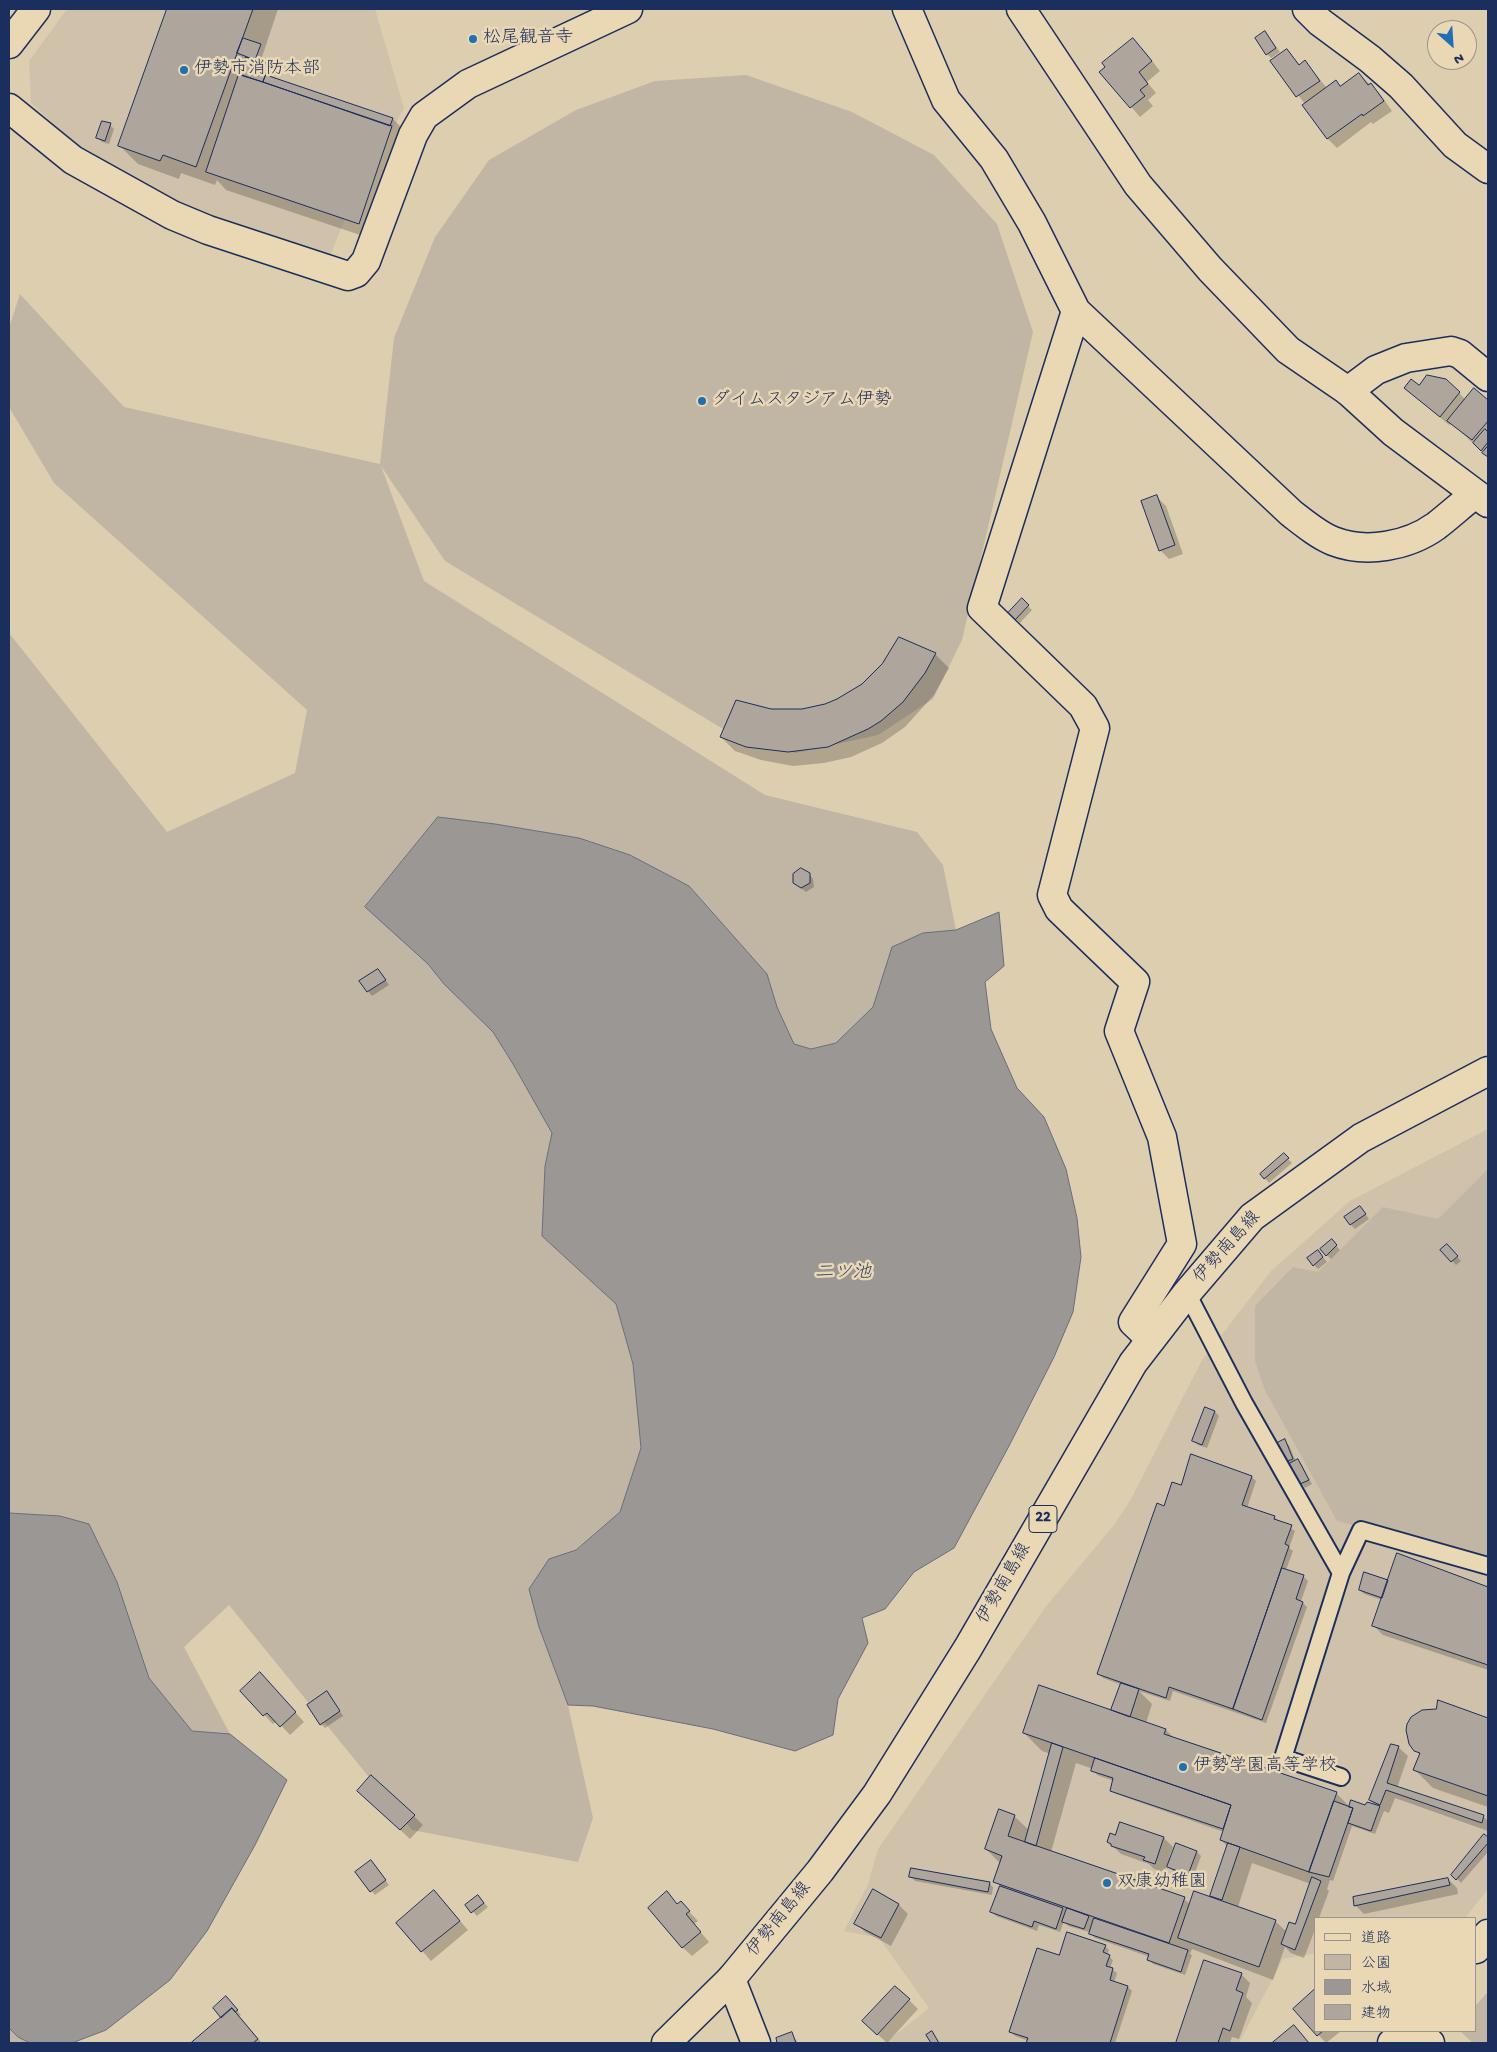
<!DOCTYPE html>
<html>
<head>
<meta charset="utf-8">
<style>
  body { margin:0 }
  #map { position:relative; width:1497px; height:2052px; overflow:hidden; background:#deceb0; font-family:"Gochi Hand","Klee One",sans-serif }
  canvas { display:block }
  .frame { position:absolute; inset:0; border:10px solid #1b2f5e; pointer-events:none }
  .legend { position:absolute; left:1314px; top:1917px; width:162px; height:115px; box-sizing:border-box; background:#ead8b5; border:1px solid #979492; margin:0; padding:6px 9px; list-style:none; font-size:15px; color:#1b2f5e }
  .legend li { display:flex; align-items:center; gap:10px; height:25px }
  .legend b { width:25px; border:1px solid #979492 }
  .north { position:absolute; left:1427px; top:20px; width:50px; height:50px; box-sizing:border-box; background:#ead8b5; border:1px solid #979492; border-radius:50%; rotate:154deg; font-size:14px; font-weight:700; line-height:20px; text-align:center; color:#1b2f5e }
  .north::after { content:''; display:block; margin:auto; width:18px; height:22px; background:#1f6fb2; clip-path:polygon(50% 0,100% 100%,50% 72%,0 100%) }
</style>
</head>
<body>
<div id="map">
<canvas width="1497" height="2052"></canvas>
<div class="frame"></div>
<ul class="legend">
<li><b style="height:6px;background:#ead8b5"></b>道路</li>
<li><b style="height:14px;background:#c1b6a3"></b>公園</li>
<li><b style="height:14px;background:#9b9794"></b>水域</li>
<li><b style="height:14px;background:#aea69c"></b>建物</li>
</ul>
<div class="north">N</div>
</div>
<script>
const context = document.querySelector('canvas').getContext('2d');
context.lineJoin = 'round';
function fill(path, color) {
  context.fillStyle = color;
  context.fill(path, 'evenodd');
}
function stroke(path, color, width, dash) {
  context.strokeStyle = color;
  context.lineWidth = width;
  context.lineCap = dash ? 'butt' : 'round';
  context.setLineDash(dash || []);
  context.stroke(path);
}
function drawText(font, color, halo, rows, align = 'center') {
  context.font = font + ' "Gochi Hand","Klee One",sans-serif';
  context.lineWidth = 5;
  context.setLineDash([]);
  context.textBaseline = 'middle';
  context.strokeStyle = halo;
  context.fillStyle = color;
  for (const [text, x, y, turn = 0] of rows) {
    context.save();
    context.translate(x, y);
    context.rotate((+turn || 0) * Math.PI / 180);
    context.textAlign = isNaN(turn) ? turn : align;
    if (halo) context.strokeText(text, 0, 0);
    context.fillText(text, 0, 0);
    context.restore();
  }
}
fill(new Path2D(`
  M67 9H375L404 108 346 216 329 259 166 202 78 147 31 103 29 61Z
  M1488 1129V1889L1465 1918H1316V1953L1283 1959 1239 2043H885L929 2008 879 1938 844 1931 868 1884 878 1849 1047 1605 1114 1525 1131 1499 1202 1360 1271 1271 1350 1201Z`), '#d0c2aa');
fill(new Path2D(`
  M746 75 852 112 934 155 997 224 1033 332 962 640 933 699 878 735 796 753 728 732 445 561 381 466 424 581 765 795 917 832 943 865 956 930 923 933 893 947 873 1007 836 1043 811 1049 794 1044 777 1007 767 974 689 886 630 855 579 838 495 824 438 817 428 964 444 984 493 1032 513 1064 552 1133 545 1166 542 1236 616 1304 633 1364 641 1448 620 1512 575 1550 549 1559 539 1627 568 1705 593 1818 578 1862 412 1830 229 1605 184 1647 230 1734 192 1731 149 1678 117 1582 60 1516 9 1513V633L167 832 295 773 307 710 54 483 9 407V328L20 294 124 407 380 464 394 338 435 237 489 160 576 110 655 81Z
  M1488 1169V1559L1337 1521 1265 1390 1255 1361V1306L1293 1267 1318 1272 1383 1207 1438 1219Z
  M1488 1992V2043H1473L1460 2031H1476V2005Z
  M9 2028 18 2037 30 2043H9Z`), '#c1b6a3');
const water = new Path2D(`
  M438 817 495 824 579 838 630 855 689 886 767 974 777 1007 794 1044 811 1049 836 1043 873 1007 892 947 923 933 956 930 999 912 1004 966 985 982 991 1029 1017 1088 1044 1117 1066 1169 1077 1218 1081 1257 1073 1312 1054 1357 1009 1446 954 1548 914 1572 885 1609 862 1618 868 1643 838 1699 833 1735 795 1751 713 1729 593 1706 568 1705 539 1627 529 1589 549 1559 576 1550 620 1512 641 1448 633 1364 616 1304 542 1236 545 1166 552 1133 513 1064 493 1032 444 984 428 964 365 907Z
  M9 1513 60 1516 89 1524 117 1582 149 1678 192 1731 230 1734 287 1780 255 1845 207 1931 170 1980 106 2030 72 2043H30L18 2037 9 2028Z`);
fill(water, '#9b9794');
stroke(water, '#686d7e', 1);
fill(new Path2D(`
  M168 9H278L260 63 268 65 272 70 270 77 393 119 402 128 378 241 226 190 217 180 215 185 181 173 179 179 138 164 120 146Z
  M1269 37 1280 52 1271 58 1267 54Z
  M1142 48 1160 71 1147 82 1156 93 1148 100 1153 106 1140 117 1101 72Z
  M1287 50 1300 65 1305 62 1327 88 1336 82 1341 87 1359 74 1380 94 1392 111 1373 124 1371 122 1337 148 1328 139 1303 106 1305 104 1272 61Z
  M110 125 114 129 109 144 102 142 98 138Z
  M1419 386 1459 393 1466 400 1474 390 1488 402V457L1451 423 1449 425 1405 388Z
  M1157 497 1166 506 1183 554 1169 559 1160 550Z
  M1022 600 1032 610 1020 623 1010 613Z
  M899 638 935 654 949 668 934 695 905 727 882 743 851 757 824 763 793 766 761 760 735 751 721 737 770 710 802 711 838 700 863 685 883 664Z
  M809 874 813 879 814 887 806 892 794 883Z
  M378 970 389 985 372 996 368 991Z
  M1284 1155 1292 1163 1269 1183 1262 1175Z
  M1364 1212 1369 1219 1355 1229 1351 1225Z
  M1332 1241 1340 1250 1331 1259 1321 1249Z
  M1447 1246 1461 1261 1456 1265 1442 1250Z
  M1322 1256 1327 1262 1318 1269 1314 1265Z
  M1206 1409 1215 1412 1219 1416 1207 1448 1198 1445 1194 1441Z
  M1284 1441 1289 1445 1296 1462 1298 1461 1302 1465 1312 1484 1305 1488 1286 1462Z
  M1192 1456 1252 1477 1256 1481 1247 1508 1275 1518 1295 1531 1289 1548 1293 1551 1286 1570 1304 1577 1308 1581 1301 1601 1307 1607 1266 1723 1173 1691 1170 1701 1139 1691 1152 1704 1146 1723 1166 1730 1175 1739 1336 1793 1350 1807H1377L1370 1800 1398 1747 1408 1756 1397 1788 1483 1816 1488 1821V1831L1395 1798 1389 1813 1384 1811 1375 1834 1352 1826 1333 1881 1330 1880 1327 1889 1329 1891 1319 1918H1316V1927L1304 1958 1291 1953 1285 1947 1273 1980 1192 1949 1190 1954 1192 1955 1185 1975 1153 1964 1149 1960 1150 1957 1095 1938 1089 1932 1068 1926 1064 1921 1060 1932 1039 1925 1037 1931 996 1916 992 1912 1001 1887 995 1881 1001 1864 986 1849 1014 1816 1030 1831 1051 1754 1042 1751 1024 1733 1116 1713 1122 1685 1103 1678 1099 1674 1164 1508 1182 1486ZM1076 1763 1093 1769 1097 1775 1114 1781 1111 1790 1116 1794 1224 1832 1221 1840 1228 1847 1211 1898 1191 1905 1184 1899 1051 1852ZM1252 1863 1311 1884 1296 1926 1287 1932 1275 1921 1238 1907Z
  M1397 1554 1488 1588V1670L1383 1635 1374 1626 1382 1600 1364 1594 1360 1590 1388 1582Z
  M269 1683 304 1722 290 1735 277 1721 273 1724 241 1691Z
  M331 1697 343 1716 325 1728 321 1724Z
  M1439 1702 1488 1719V1807L1433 1788 1414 1769 1420 1755 1415 1750 1436 1710Z
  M368 1800 414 1816 423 1825 410 1839Z
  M1485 1836 1488 1839V1852L1461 1883 1453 1875Z
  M1164 1838 1173 1847 1169 1858 1171 1859 1177 1844 1197 1852 1201 1856 1193 1878 1173 1871 1167 1865 1164 1872 1154 1869 1149 1864 1121 1854 1108 1842Z
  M375 1865 389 1885 375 1895 356 1872Z
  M911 1877 989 1883 993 1887 992 1895 915 1881Z
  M1448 1879 1457 1888 1458 1894 1364 1914 1355 1905Z
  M873 1891 899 1905 908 1914 891 1946 865 1932 856 1923Z
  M478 1896 488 1907 477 1916 467 1905Z
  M443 1901 468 1930 431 1961 398 1923Z
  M681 1903 698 1921 694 1924 709 1942 692 1956 682 1947Z
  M1105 1946 1109 1950 1107 1955 1113 1960 1110 1968 1117 1973 1114 1983 1128 1987 1132 1991 1115 2043H1028L1029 2041 1015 2036 1011 2032 1060 1957Z
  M1205 1962 1241 1974 1250 1983 1246 1997 1252 2003 1239 2039 1232 2037 1230 2043H1177Z
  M909 2000 918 2009 887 2043 873 2030Z
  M230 2002 241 2015 239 2016 262 2043H193L223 2018Z
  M1294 2009 1316 2031H1341L1326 2043Z
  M792 2034 798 2043H779L777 2039Z`), '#0003');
const building = new Path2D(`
  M167 9H253L196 167 163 155 160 161 118 146Z
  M1265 31 1276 48 1266 55 1255 38Z
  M243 38 261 44 255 60 237 53Z
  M1133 38 1152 61 1139 72 1148 84 1140 90 1145 96 1130 108 1099 72 1105 67 1102 63Z
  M1287 49 1299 65 1305 60 1320 81 1296 97 1270 61Z
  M246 57 269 64 263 82 240 75Z
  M1359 73 1368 85 1371 83 1384 101 1363 116 1362 114 1327 139 1302 105 1336 80 1340 86Z
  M239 74 392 126 359 224 206 172Z
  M266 75 393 118 390 126 263 82Z
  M102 121 111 123 105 141 96 138Z
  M1427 375 1446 379 1460 392 1440 417 1404 388 1411 379 1419 385Z
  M1474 388 1488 400V421L1472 440 1447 421Z
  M1485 429 1488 432V442L1481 451 1473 443Z
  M1488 446V457L1482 453Z
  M1157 495 1175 545 1159 551 1141 501Z
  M1022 598 1029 605 1015 620 1008 613Z
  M899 637 936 653 925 673 903 702 881 721 868 729 828 747 788 752 746 747 720 737 736 700 771 709H802L825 704 837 699 862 684 882 664Z
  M801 868 810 873V883L801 888 793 883V874Z
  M378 969 386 980 367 992 359 981Z
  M1284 1153 1289 1158 1264 1179 1260 1174Z
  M1360 1206 1366 1214 1350 1225 1344 1217Z
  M1332 1239 1337 1245 1326 1256 1320 1249Z
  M1447 1244 1458 1256 1451 1262 1440 1250Z
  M1318 1250 1323 1257 1313 1266 1307 1258Z
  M1205 1407 1215 1411 1202 1445 1192 1441Z
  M1285 1439 1293 1459 1285 1462 1277 1443Z
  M1191 1454 1252 1476 1242 1505 1275 1516 1274 1519 1292 1525 1285 1544 1289 1546 1233 1709 1169 1687 1166 1698 1097 1674 1157 1503 1164 1506 1172 1482 1181 1485Z
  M1298 1459 1309 1480 1300 1484 1289 1464Z
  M1397 1553 1488 1587V1665L1372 1626Z
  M1282 1568 1304 1575 1296 1599 1303 1602 1262 1720 1233 1709Z
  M1364 1572 1388 1580 1382 1598 1359 1590Z
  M260 1672 296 1712 280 1727 267 1713 263 1716 240 1691Z
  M1121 1683 1139 1689 1130 1717 1111 1710Z
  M1039 1685 1166 1729 1164 1734 1337 1792 1309 1872 1220 1840 1231 1805 1023 1733Z
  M327 1691 340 1711 320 1725 307 1705Z
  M1438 1700 1488 1718V1796L1413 1770 1420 1753 1414 1751 1409 1744 1406 1730 1407 1724 1411 1717 1422 1710 1436 1709Z
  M1052 1743 1063 1747 1036 1846 1025 1842Z
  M1391 1744 1399 1746 1387 1783 1484 1815 1482 1823 1386 1790 1380 1805 1369 1800Z
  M1095 1758 1231 1805 1223 1829 1110 1791 1113 1778 1091 1771Z
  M371 1775 415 1815 400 1830 357 1791Z
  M1351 1800 1365 1805 1367 1802 1380 1806 1371 1831 1348 1823 1353 1808 1349 1807Z
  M1334 1801 1353 1808 1329 1877 1309 1872Z
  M999 1809 1015 1815 1008 1836 1185 1897 1169 1943 993 1882 1002 1856 985 1849Z
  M1120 1822 1164 1837 1155 1864 1143 1860 1145 1857 1111 1846V1844L1107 1842 1110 1833 1115 1835Z
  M1484 1834 1488 1837V1843L1456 1880 1451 1875Z
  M1176 1843 1197 1851 1188 1875 1167 1867Z
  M1228 1843 1240 1847 1222 1900 1210 1896Z
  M371 1860 386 1880 370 1892 355 1872Z
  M911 1868 990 1882 988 1892 909 1877Z
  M1312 1877 1321 1881 1295 1950 1281 1944 1289 1922 1295 1924Z
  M1448 1878 1450 1885 1354 1906 1353 1897Z
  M1000 1886 1063 1908 1056 1929 1034 1921 1032 1927 990 1912Z
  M873 1889 899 1904 881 1938 854 1924Z
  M434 1890 460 1921 421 1952 396 1923Z
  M667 1891 677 1904 681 1901 690 1911 686 1914 701 1932 682 1948 648 1908Z
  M1194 1891 1276 1920 1259 1967 1178 1938Z
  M478 1895 484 1903 471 1913 465 1905Z
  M1067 1908 1089 1916 1084 1929 1062 1922Z
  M1094 1918 1188 1950 1181 1972 1147 1960 1149 1954 1089 1934Z
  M1067 1932 1106 1945 1103 1952 1110 1955 1106 1966 1113 1968 1110 1980 1128 1986 1110 2043H1026L1028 2038 1009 2032 1037 1948 1059 1955Z
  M1204 1960 1242 1973 1236 1990 1243 1993 1230 2031 1223 2028 1218 2043H1176Z
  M895 1986 910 1999 877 2035 862 2021Z
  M1316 1988V2031H1323L1317 2036 1293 2009Z
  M226 1996 238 2010 235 2012 232 2008 221 2018 213 2008Z
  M232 2008 258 2039 253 2043H191Z
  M1294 2025 1309 2043H1272Z
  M932 2031 939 2043H931L926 2035Z
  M792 2032 796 2043H777L776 2038Z`);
fill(building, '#aea69c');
stroke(building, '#1b2f5e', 1);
const lane = new Path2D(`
  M1187 1293 1244 1403 1341 1573 1361 1530 1488 1566
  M1341 1573 1283 1758 1341 1777`);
const street = new Path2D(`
  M907 9 946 100 994 159 1032 223 1076 311 1291 513C1304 523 1318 535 1333 541 1366 554 1408 546 1436 526 1449 516 1462 504 1475 494
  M1307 9 1320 22 1370 59 1401 86 1455 145 1488 169
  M9 108 73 160 172 215 208 230 348 276 356 273 366 261 413 135 424 116 468 84 628 9
  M1076 311 982 608 1083 706 1095 728 1052 895 1059 909 1135 982 1119 1031 1162 1137 1182 1244 1133 1322 1151 1339
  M1348 391 1376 370 1406 358 1451 351 1460 354 1488 377
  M731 1979 756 2043
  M1417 2031 1430 2043`);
const secondary = new Path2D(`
  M1021 9 1138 185 1210 269 1288 350 1348 391 1393 432 1488 503
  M1476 1949 1488 1934
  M1392 2043 1405 2031`);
const primary = new Path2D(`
  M666 2043 731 1979 820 1871 877 1794 968 1648 1133 1363 1187 1293 1252 1217 1361 1138 1488 1071`);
const highway = new Path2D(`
  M9 44 36 9`);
stroke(lane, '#1b2f5e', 20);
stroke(street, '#1b2f5e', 31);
stroke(secondary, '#1b2f5e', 31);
stroke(primary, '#1b2f5e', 31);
stroke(highway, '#1b2f5e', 31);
stroke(lane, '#ead8b5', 16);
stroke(street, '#ead8b5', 28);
stroke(secondary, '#ead8b5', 28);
stroke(primary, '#ead8b5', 28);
stroke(highway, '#ead8b5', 28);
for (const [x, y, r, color] of [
  [473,39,5,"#1f6fb2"],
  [184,70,5,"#1f6fb2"],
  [702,401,5,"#1f6fb2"],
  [1183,1767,5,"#1f6fb2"],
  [1107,1883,5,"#1f6fb2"]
]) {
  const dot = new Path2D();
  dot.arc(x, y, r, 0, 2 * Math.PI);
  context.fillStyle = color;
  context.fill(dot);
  stroke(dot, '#ead8b5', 2);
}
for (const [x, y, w] of [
  [1043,1519,28]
]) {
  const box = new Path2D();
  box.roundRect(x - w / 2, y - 13.5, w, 27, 4);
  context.fillStyle = '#ead8b5';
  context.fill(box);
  stroke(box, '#1b2f5e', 1);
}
drawText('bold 16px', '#1b2f5e', null, [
  ["22",1043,1519]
]);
drawText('18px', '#1b2f5e', '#ead8b5', [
  ["松尾観音寺",483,39],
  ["伊勢市消防本部",194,70],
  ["ダイムスタジアム伊勢",712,401],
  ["伊勢学園高等学校",1193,1767],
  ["双康幼稚園",1117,1883]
], 'left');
drawText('18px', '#1b2f5e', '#ead8b5', [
  ["伊勢南島線",1228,1248,-48],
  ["伊勢南島線",1005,1584,-60],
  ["伊勢南島線",780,1920,-51]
]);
drawText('italic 19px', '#354469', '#ead8b5', [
  ["二ツ池",843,1274]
]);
</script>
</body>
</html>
